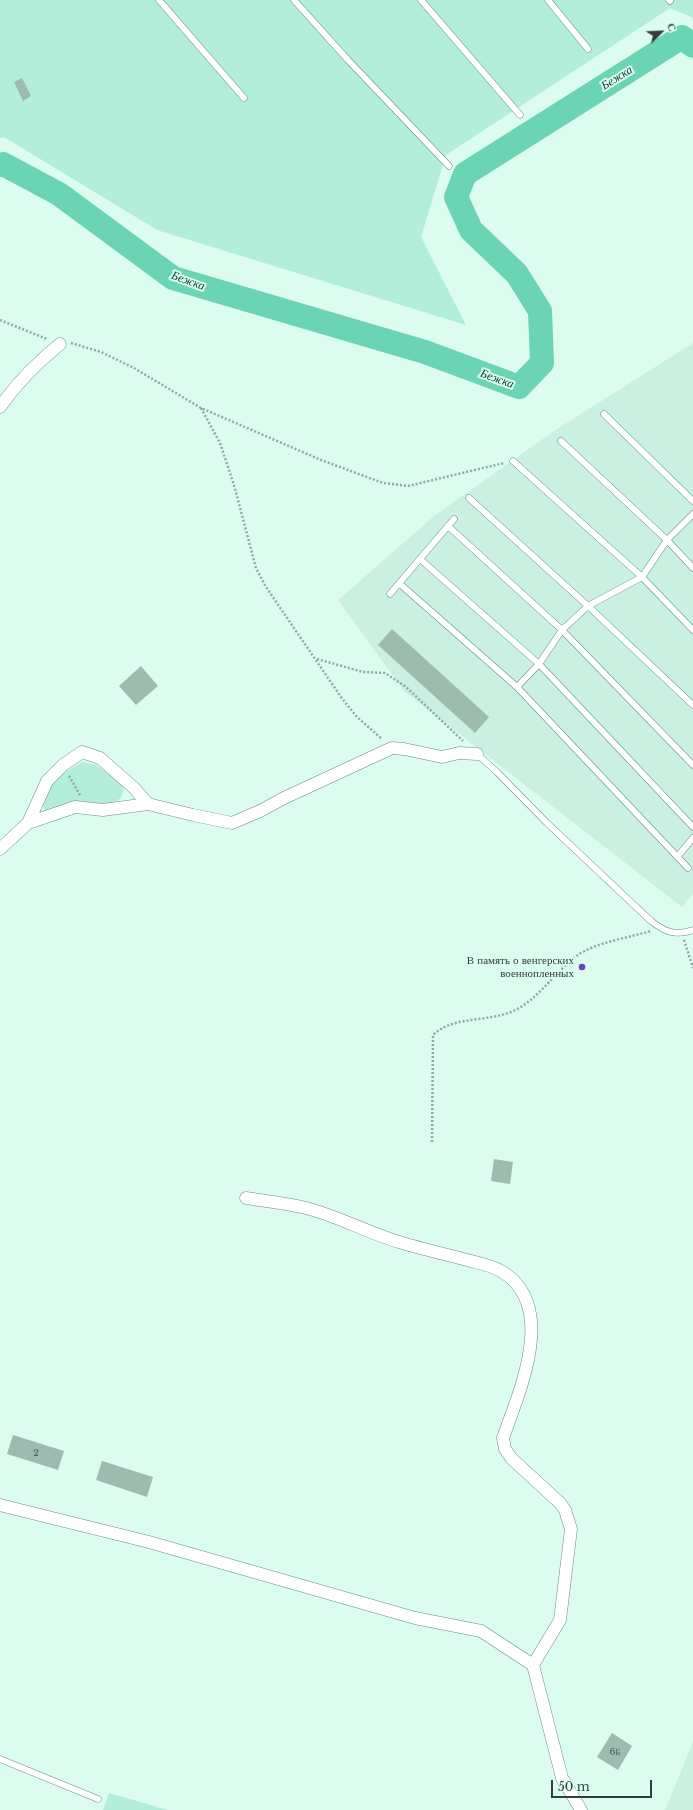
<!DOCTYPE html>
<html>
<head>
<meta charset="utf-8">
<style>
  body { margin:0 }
  #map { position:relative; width:693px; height:1810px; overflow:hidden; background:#ddfcf0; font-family:"Libre Baskerville",serif }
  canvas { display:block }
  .north { position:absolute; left:641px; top:12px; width:40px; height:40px; -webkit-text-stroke:3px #ddfcf0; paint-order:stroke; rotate:66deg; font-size:11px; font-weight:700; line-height:16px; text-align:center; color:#323e39 }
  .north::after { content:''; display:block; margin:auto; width:14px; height:18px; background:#323e39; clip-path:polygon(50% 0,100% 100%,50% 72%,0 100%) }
  .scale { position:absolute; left:551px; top:1780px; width:101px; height:18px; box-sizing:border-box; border:2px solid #323e39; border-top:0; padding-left:5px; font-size:12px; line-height:14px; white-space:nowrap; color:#323e39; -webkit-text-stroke:3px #ddfcf0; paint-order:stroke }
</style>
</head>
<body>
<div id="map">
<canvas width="693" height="1810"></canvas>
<div class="north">С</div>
<div class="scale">50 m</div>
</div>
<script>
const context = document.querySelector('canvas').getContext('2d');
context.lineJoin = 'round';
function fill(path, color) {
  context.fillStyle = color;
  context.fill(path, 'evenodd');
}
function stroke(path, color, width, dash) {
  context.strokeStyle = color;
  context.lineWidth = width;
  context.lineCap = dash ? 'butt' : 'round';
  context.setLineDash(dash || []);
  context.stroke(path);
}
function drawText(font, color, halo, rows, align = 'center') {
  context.font = font + ' "Libre Baskerville",serif';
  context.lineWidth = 4;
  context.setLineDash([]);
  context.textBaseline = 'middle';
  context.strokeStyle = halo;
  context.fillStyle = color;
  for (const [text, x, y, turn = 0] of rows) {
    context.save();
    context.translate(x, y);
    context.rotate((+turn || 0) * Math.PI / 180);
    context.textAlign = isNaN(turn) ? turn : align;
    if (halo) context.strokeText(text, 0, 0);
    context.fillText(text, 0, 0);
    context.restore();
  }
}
fill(new Path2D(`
  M693 343V893L682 907 404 691 338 600 434 516 557 429Z
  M693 1742V1810H665Z`), '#c9f0e1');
fill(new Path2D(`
  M0 0H693V18L670 8 446 155 421 237 466 325 157 230 4 137 0 138Z
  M82 762 96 765 125 785 121 798 112 804 85 803 47 814 41 802C51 781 62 773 82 762Z
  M109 1793 168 1810H103Z`), '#b2eed9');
stroke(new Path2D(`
  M0 165 3 164 59 194 173 278 425 352 519 387 542 363 540 311 517 274 471 230 456 197 465 174 682 37 693 46`), '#6ad4b4', 24);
fill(new Path2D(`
  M22 78 31 96 23 101 14 82Z
  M392 629 489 717 475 733 378 645Z
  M141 666 158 686 136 705 119 686Z
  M494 1159 513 1162 510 1184 491 1181Z
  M13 1435 64 1451 58 1470 7 1454Z
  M102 1461 153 1477 147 1497 96 1480Z
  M612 1733 632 1746 618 1770 597 1757Z`), '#9ebbb0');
const lane = new Path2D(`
  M159 0 244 98
  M294 0 348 60 449 166
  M421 0 520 115
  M548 0 588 49
  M669 0 670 1
  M604 414 693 501
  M561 441 667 540 693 568
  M513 461 642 577 693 630
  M469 498 588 606 693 705
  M448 526 562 630 693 765
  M420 559 539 664 693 827
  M400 584 517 687 688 868
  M390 594 454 519
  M517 687 539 664 562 630 588 606 642 577 667 540 693 514
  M477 754 497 772 547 823 651 921C665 932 675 936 693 930
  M677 857 693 838
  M0 1759 98 1799`);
const street = new Path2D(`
  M0 407C16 384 38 362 60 344
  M28 823 75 807 103 810 148 804
  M0 849 28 823 47 781 63 765 82 752 100 758 134 788 148 804 193 815 232 823 260 811 284 798 392 748 404 749 442 757 459 753 477 754
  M246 1198C265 1201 286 1203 306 1208 338 1216 368 1233 399 1242 422 1249 444 1254 467 1260 478 1263 491 1265 501 1271 559 1305 519 1392 503 1438L505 1449 511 1458 560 1503 565 1510 571 1529 560 1620 533 1665
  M0 1505 149 1542 415 1618 481 1631 533 1665 562 1778 581 1810`);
stroke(lane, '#6e8a80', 7);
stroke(street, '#6e8a80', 13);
stroke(new Path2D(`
  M0 320 47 339
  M71 343 101 352 134 368 201 408 321 460 383 483 408 486 504 463
  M201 408 220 443 234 485 256 568 266 587 341 697 357 717 382 739
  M317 659 363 672 385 673 406 687 463 741
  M69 776 80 795
  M684 940 693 968
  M432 1142 433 1035C453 1016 486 1022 511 1012 538 1001 555 971 578 955 594 943 631 937 651 931`), '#92a8a0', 2.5, [2, 2]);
stroke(lane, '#fff', 6);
stroke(street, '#fff', 12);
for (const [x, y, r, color] of [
  [582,967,4,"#6741b9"]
]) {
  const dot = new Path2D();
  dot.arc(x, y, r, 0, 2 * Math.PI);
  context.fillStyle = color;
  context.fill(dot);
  stroke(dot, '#ddfcf0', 1.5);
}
drawText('9px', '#4d5d57', null, [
  ["2",36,1453],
  ["6Б",615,1752]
]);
drawText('11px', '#323e39', '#ddfcf0', [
  ["В память о венгерских",574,961],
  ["военнопленных",574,974]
], 'right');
drawText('italic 12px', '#07392d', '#ddfcf0', [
  ["Бежка",617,78,-32],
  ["Бежка",188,281,20],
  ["Бежка",497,379,20]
]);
</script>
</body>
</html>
